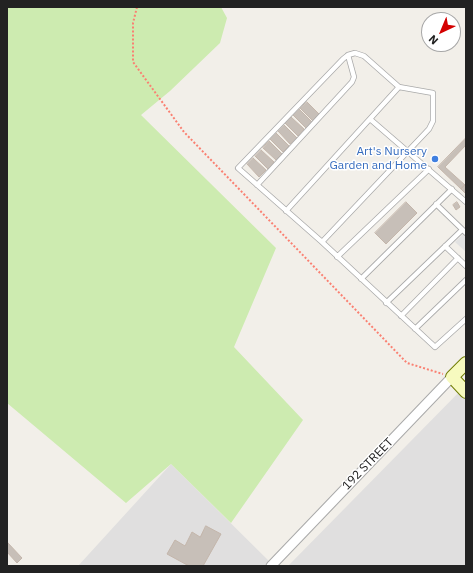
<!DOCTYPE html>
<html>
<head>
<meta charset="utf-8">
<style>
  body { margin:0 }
  #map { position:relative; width:473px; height:573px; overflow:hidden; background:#f2efe9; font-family:"IBM Plex Sans",sans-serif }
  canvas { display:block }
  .frame { position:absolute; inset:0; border:8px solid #222; pointer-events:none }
  .north { position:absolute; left:421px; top:12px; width:40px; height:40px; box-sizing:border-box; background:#fff; border:1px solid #a7a7a7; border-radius:50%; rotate:224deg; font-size:11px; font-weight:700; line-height:16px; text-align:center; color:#222 }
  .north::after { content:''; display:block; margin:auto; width:14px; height:18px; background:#d40000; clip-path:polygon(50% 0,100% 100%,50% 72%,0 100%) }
</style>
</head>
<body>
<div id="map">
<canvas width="473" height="573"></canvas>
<div class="frame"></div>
<div class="north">N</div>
</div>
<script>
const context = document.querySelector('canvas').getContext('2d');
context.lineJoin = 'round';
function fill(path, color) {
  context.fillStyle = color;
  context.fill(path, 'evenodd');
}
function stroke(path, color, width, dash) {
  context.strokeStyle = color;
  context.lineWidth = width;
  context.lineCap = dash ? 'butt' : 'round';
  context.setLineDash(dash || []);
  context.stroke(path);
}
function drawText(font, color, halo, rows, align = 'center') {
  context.font = font + ' "IBM Plex Sans",sans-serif';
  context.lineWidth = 3;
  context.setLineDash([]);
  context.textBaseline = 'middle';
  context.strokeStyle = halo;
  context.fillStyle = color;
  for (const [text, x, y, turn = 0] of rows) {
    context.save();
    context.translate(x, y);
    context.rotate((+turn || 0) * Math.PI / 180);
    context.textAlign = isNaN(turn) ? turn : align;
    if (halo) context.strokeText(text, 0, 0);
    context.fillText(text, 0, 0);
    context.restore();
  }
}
fill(new Path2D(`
  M466 385V566H288Z
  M171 464 274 566H78Z`), '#e0dfdf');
fill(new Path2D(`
  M7 7H221L227 18 220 43 170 91 141 115 276 248 234 347 303 420 231 523 171 464 126 503 7 403Z`), '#cdebb0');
fill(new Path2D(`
  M466 231V252L455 242Z`), '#e2e2e2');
const building = new Path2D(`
  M307 102 319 114 313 121 300 108Z
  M299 109 312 122 306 128 293 115Z
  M291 117 304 129 298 136 285 123Z
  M284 125 297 138 290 144 278 131Z
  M276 133 289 146 283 152 270 139Z
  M466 138V145L445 167 465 185 461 189 438 167Z
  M269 141 282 154 276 160 263 148Z
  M261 150 274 162 268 169 255 156Z
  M253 158 266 170 259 177 247 164Z
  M466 184V194L461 189Z
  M406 202 417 213 386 244 375 233Z
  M457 202 460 207 456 210 453 205Z
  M206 526 221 534 203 566H189L167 554 175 540 185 546 192 532 200 537Z
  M8 543 22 558 17 563 7 552V544Z`);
fill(building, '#c7bfb8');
stroke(building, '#c4b6ab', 1);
const lane = new Path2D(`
  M370 119 466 202
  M257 185 352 82 354 77 348 55
  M436 204 466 233
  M286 211 399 87
  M322 242 429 129 433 121V93L399 87 364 56 355 53 348 55 343 59 238 168 322 242 435 347 466 319
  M445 246 466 266
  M337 257 429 169
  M361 279 452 189
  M386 303 462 230
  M401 316 458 258
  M415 329 466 280`);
const street = new Path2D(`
  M271 566 452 377`);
const secondary = new Path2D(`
  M466 363 452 377 466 392`);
stroke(lane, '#a9a9a9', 6);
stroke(street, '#a9a9a9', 11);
stroke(secondary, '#707d05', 14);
stroke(new Path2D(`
  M137 7 133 23V62L184 132 407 363 443 374`), '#fa8072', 2, [2, 2]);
stroke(lane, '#fff', 4.5);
stroke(street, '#fff', 9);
stroke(secondary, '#f7fabf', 12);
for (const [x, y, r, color] of [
  [435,159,4,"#3f7fe0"]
]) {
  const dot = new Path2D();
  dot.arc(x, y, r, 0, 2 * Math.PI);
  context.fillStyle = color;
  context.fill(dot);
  stroke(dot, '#fff', 1.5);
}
drawText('12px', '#366cbe', '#fff', [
  ["Art's Nursery",427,152],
  ["Garden and Home",427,166]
], 'right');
drawText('12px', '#222', '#fff', [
  ["192 STREET",368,464,-46]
]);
</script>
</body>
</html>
